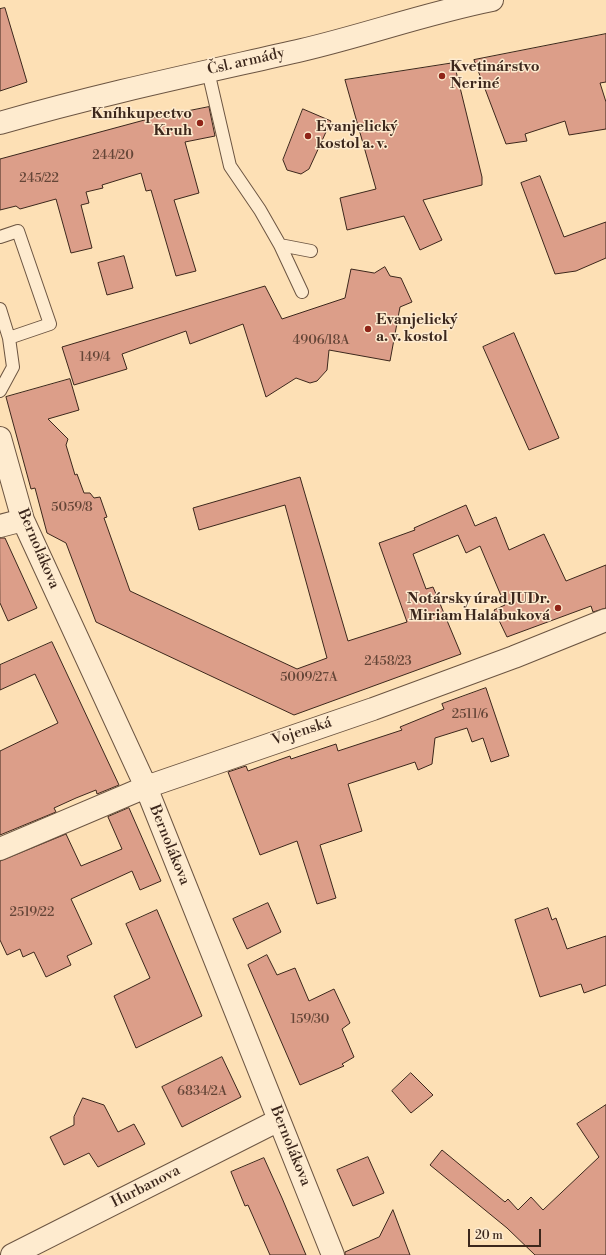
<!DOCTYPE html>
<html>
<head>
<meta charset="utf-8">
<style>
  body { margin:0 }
  #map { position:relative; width:606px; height:1255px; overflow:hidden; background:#fde0b5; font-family:"Libre Bodoni",serif }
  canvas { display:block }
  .scale { position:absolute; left:468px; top:1229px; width:73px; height:18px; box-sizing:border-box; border:2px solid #3c271c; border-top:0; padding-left:5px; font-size:12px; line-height:14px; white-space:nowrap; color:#3c271c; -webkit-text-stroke:3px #feebcf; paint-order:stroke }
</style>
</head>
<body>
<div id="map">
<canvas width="606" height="1255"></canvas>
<div class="scale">20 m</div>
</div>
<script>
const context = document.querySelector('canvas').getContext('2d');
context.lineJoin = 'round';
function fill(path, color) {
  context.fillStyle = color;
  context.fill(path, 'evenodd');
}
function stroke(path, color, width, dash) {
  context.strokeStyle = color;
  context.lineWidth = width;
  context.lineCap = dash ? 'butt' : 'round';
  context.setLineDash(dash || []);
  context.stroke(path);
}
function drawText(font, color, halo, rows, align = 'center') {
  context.font = font + ' "Libre Bodoni",serif';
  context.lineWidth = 3;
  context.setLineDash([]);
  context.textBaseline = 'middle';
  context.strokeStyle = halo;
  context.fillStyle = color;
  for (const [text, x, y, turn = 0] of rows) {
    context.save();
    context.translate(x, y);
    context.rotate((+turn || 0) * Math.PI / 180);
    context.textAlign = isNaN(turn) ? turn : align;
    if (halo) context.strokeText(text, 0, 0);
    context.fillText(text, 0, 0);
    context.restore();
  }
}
const building = new Path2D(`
  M5 8 27 82 0 91V9Z
  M606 34V82L600 83 606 102V129L569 135 565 121 525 134 527 141 506 144 474 60Z
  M454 63 482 177V185L423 200 442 240 420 250 404 216 347 230 340 198 376 189 345 80Z
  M209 107 215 136 185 142 199 193 174 200 196 271 176 276 151 190 146 191 141 173 102 185 103 188 86 192 89 203 81 205 92 248 71 253 56 199 20 209 16 206 0 210V159L152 118Z
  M303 109 331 121 309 169 301 174 287 170 283 160Z
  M540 176 564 237 606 222V258L576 271 555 274 521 183Z
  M124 256 133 288 107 295 98 263Z
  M385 267 390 276 401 278 412 302 400 307 390 361 329 350 327 370 317 381 310 383 296 378 266 397 243 324 190 344 186 331 122 354 127 369 74 385 62 347 265 286 282 319 345 298 351 269 374 273Z
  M514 333 559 438 529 450 483 347Z
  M70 379 79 410 48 419 68 439 66 445 75 475 77 474 84 493H90L94 498 100 497 107 517 104 518 130 591 297 669 327 658 285 505 199 530 193 508 300 477 348 641 407 622 379 543 415 530 414 528 466 505 475 526 496 517 509 550 544 534 566 581 606 565V608L593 612 591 606 507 637 494 610 505 605 480 546 466 553 458 535 413 554 426 589 433 587 461 654 294 715 96 622 66 543 47 533 35 488 31 489 6 397Z
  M0 538H5L37 608 8 621 0 603Z
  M52 642 119 785 97 794 96 790 76 798 54 808 56 812 0 835V751L58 723 35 674 0 690V665Z
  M486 688 509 756 491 762 483 738 472 742 467 728 435 738 432 764 418 770 415 762 348 784 362 831 320 845 336 898 317 904 297 841 260 855 228 772 246 766 248 771 290 756 291 759 336 744 338 751 402 730 400 727 444 709 442 704Z
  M129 808 161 881 140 890 132 871 71 899 92 944 67 956 71 965 46 977 34 952 23 957 20 949 7 955 0 940V861L66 834 81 866 122 849 108 817Z
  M268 903 281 932 247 949 233 919Z
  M548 908 552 920 556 918 567 949 606 936V985L584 993 581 984 540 997 515 920Z
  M157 910 202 1016 136 1048 114 996 150 978 126 924Z
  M267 955 277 975 295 968 309 1001 334 989 350 1023 342 1029 354 1057 342 1064 344 1066 300 1085 248 965Z
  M222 1057 241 1097 182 1127 162 1087Z
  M411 1073 433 1095 411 1113 392 1091Z
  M83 1098 104 1105 118 1132 134 1124 145 1144 98 1167 89 1153 64 1165 50 1137 74 1125V1117Z
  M606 1105V1255H535L507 1228 430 1165 442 1150 505 1202 508 1199 518 1210 531 1197 543 1210 599 1157 577 1124Z
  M368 1157 384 1193 353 1206 337 1170Z
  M264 1158 282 1198 306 1255H270L248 1205 245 1206 231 1172Z
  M393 1210 410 1255H345V1252L379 1237Z`);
fill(building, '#dc9e89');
stroke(building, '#3c271c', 1);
const service = new Path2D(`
  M208 71 230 166 260 210 280 245 302 292
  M0 237 18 231 50 324 9 338
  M280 245 311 251
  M0 309 9 338 13 367 0 391`);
const minor = new Path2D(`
  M0 438 23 520 146 787 333 1255
  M0 526 23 520
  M0 849 146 787 373 709 514 657 606 620
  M12 1255 279 1120`);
const tertiary = new Path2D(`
  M0 123C100 94 201 73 302 50 366 35 427 13 492 0`);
stroke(service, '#6c5542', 14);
stroke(minor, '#6c5542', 24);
stroke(tertiary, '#6c5542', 24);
stroke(service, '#feebcf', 12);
stroke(minor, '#feebcf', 22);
stroke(tertiary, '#feebcf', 22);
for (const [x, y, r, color] of [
  [442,76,4,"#8f2418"],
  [200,123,4,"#8f2418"],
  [308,136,4,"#8f2418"],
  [368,329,4,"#8f2418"],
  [558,608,4,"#8f2418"]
]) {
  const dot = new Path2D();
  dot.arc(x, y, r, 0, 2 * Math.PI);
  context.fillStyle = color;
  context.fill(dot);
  stroke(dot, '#feebcf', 1.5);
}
drawText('13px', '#644537', null, [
  ["244/20",113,156],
  ["245/22",39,179],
  ["4906/18A",321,341],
  ["149/4",95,358],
  ["5059/8",72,508],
  ["2458/23",388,662],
  ["5009/27A",309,678],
  ["2511/6",470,715],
  ["2519/22",32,913],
  ["159/30",310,1020],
  ["6834/2A",202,1092]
]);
drawText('15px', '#3c271c', '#feebcf', [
  ["Čsl. armády",246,62,-13],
  ["Bernolákova",38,549,67],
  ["Vojenská",302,732,-18],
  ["Bernolákova",169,845,68],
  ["Bernolákova",290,1146,68],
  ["Hurbanova",146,1187,-27]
]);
drawText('bold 15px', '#3c271c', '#feebcf', [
  ["Kvetinárstvo",450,67],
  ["Neriné",450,84],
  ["Kníhkupectvo",192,114,"right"],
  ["Kruh",192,131,"right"],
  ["Evanjelický",316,127],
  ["kostol a. v.",316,144],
  ["Evanjelický",376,320],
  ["a. v. kostol",376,337],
  ["Notársky úrad JUDr.",550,599,"right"],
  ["Miriam Halabuková",550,616,"right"]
], 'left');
</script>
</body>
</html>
